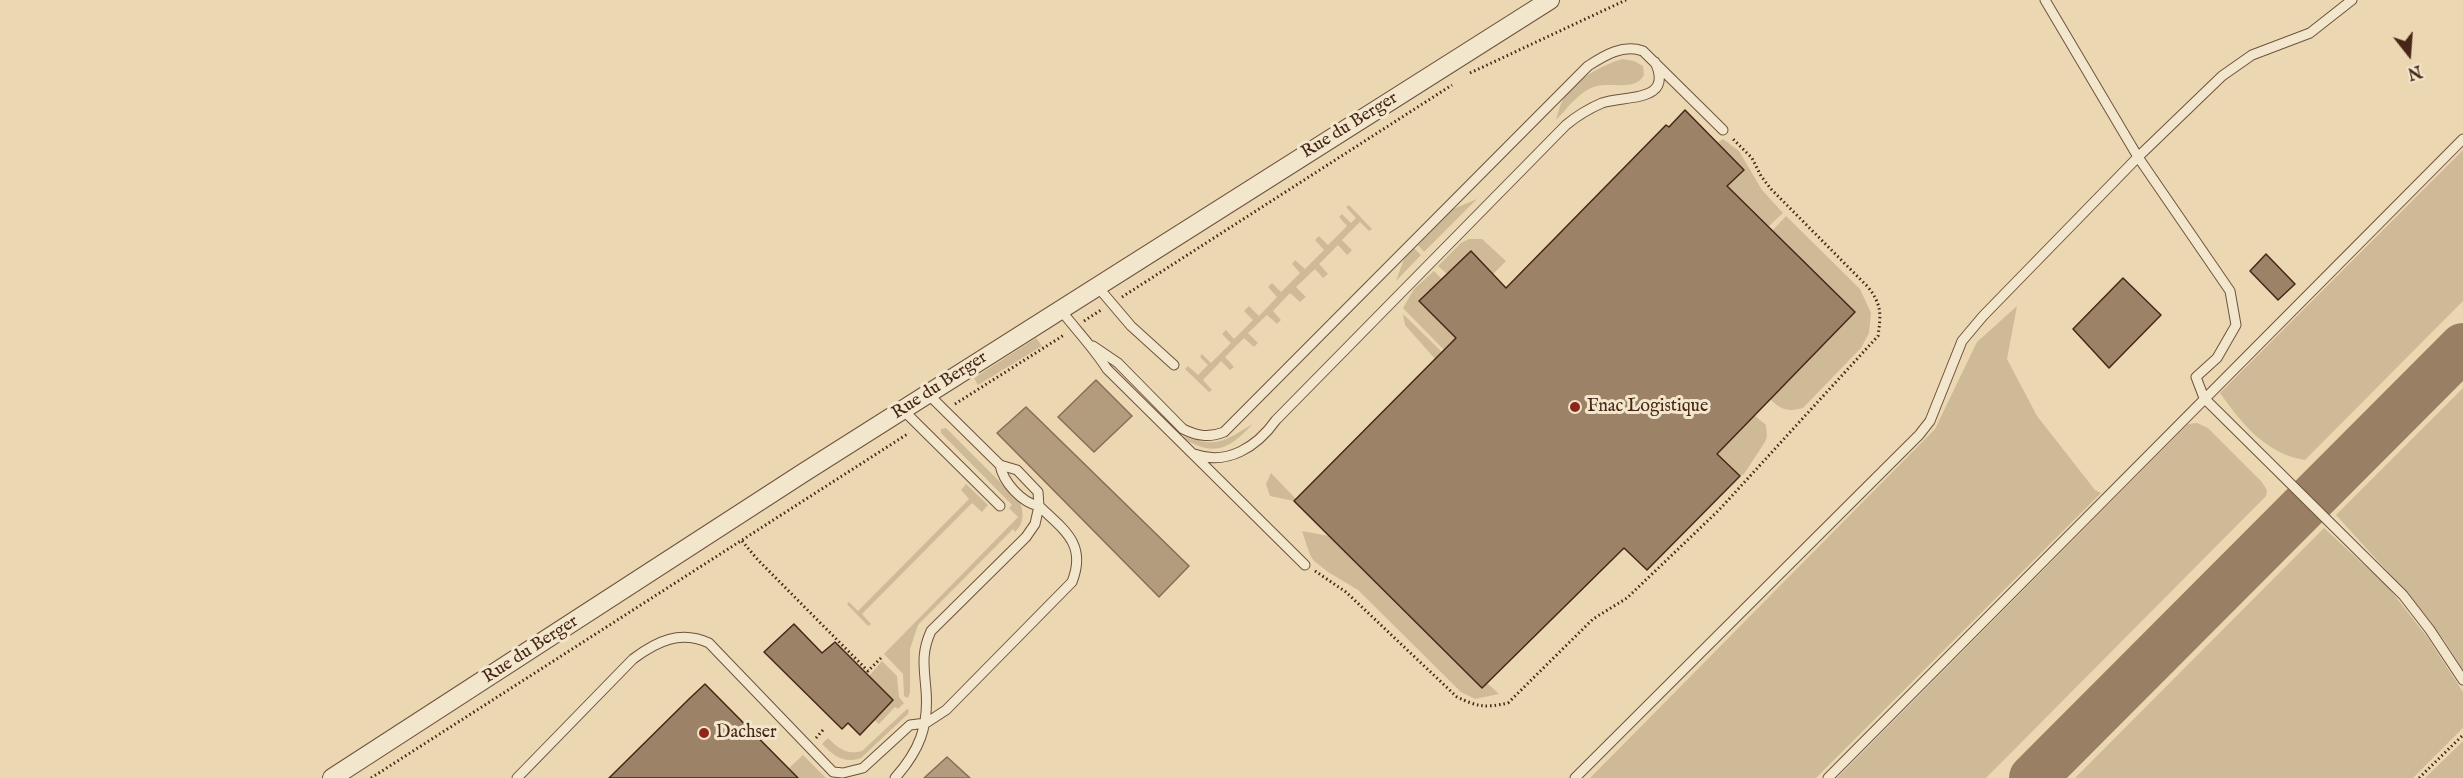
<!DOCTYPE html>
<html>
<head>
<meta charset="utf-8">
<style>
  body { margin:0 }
  #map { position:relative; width:2463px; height:778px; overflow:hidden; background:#ebd8b2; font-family:"IM FELL English",serif }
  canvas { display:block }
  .north { position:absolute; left:2379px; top:24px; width:60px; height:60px; -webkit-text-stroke:4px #f2e6cd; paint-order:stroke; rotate:163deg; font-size:16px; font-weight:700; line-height:24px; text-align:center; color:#472617 }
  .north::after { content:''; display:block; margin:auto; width:21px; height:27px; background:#472617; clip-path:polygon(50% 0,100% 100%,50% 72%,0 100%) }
</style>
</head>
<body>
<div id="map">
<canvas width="2463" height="778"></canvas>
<div class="north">N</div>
</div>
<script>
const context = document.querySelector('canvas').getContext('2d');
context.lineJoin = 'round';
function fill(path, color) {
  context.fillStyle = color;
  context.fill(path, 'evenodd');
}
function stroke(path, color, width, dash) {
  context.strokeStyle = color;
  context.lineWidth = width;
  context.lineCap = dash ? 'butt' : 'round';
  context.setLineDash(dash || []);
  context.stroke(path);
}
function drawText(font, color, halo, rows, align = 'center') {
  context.font = font + ' "IM FELL English",serif';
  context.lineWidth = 6;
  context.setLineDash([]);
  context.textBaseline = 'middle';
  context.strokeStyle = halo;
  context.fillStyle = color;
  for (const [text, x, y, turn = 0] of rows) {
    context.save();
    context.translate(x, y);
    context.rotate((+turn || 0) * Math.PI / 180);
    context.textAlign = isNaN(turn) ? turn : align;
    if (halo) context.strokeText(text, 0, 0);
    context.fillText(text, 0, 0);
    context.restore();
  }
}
fill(new Path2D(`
  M1623 59 1634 61 1643 66 1644 75C1634 93 1608 80 1591 88 1577 94 1566 110 1556 120 1558 113 1560 104 1564 98 1575 80 1603 64 1623 59Z
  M1723 139 1739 151 1762 190 1783 213 1768 227 1727 186 1744 170 1717 143Z
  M2463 150V301L2305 460C2266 454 2242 424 2220 393Z
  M1477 199 1424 252 1418 245 1453 209Z
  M1349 205 1372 229 1369 231 1360 222 1342 240 1352 250 1347 255 1338 245 1319 264 1328 274 1323 278 1315 269 1296 287 1306 297 1300 302 1290 293 1273 311 1281 320 1277 324 1267 315 1248 333 1258 343 1254 347 1244 338 1225 357 1234 367 1230 370 1221 361 1203 380 1212 390 1209 392 1185 369 1188 366 1198 375 1208 365 1200 357 1202 354 1211 363 1231 343 1222 334 1226 330 1234 339 1253 320 1244 311 1249 306 1259 316 1277 297 1268 287 1272 283 1281 292 1300 273 1292 264 1295 260 1305 269 1324 250 1315 240 1319 236 1328 245 1347 226 1339 217 1342 214 1351 223 1356 218 1346 207Z
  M1786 216 1860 289 1871 313 1869 333 1861 348 1803 408C1788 412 1781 410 1770 399L1772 231Z
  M1469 239H1482L1506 261 1493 274 1471 252 1447 274 1438 266 1461 243Z
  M1414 248 1421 255 1396 281 1404 259Z
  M1434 271 1442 279 1419 302 1456 338 1444 350 1403 308 1414 289Z
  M2017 306 2007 359 2037 416 2095 490 2101 493 1816 778H1590L1935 429 1977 342Z
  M1403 314 1442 352 1435 359 1405 325Z
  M1036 338 1042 346 978 385 974 378Z
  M2463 388V670L2444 640 2407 593 2336 515Z
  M1754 415 1766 425 1767 436 1765 442 1744 474 1740 476 1717 454Z
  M2197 423 2208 428 2261 481 2267 490 2266 496 1986 778H1837L2188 424Z
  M1253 424C1237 440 1223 455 1199 446 1192 443 1187 442 1182 436 1218 448 1222 442 1253 424Z
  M946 428 1020 502C1024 513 1024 524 1015 532L1013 529 918 625 910 649V692L908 698 904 696 903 674 884 654 1018 517 1009 508 1012 505 941 433V429Z
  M1271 473 1296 499 1294 501 1270 496 1266 484Z
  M966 484 988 505 982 512 972 503 862 614 871 624 868 626 847 604 849 602 858 611 969 499 961 490Z
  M2324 528 2388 587 2428 638 2463 692V727L2460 731 2413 778H2075Z
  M1302 531 1329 536 1482 688 1487 683 1499 694 1475 699 1461 692 1358 590 1328 572 1314 561 1310 555Z
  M882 661 897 676 899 697 904 703 898 709 895 707 879 724 874 720 893 700 869 676Z
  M907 709 909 710 908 714 861 758C844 764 834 756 822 744L828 738C839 749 847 755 862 751Z
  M2463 741V778H2425Z
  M803 755 826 778H798L789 768Z`), '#cfba98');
const water = new Path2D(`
  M1096 380 1132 416 1094 452 1058 417Z
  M1026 407 1189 566 1159 597 997 433Z
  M947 757 970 778H924Z`);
fill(water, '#b39b7d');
stroke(water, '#886c54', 1.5);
stroke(new Path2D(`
  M2033 778 2463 347`), '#997f64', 48);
const building = new Path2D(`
  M1685 110 1744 170 1727 186 1855 312 1717 454 1740 476 1647 570 1624 548 1482 688 1294 501 1456 338 1419 301 1471 251 1506 288 1666 125 1669 127Z
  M2266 254 2295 284 2278 300 2250 271Z
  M2123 278 2161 315 2109 368 2073 329Z
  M794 624 822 653 835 642 893 700 860 735 848 723 842 729 764 652Z
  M705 684 798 778H609L690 698Z`);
fill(building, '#9c8368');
stroke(building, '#472617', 1.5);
const lane = new Path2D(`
  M2045 0 2138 157 2230 291 2236 325 2217 358 2196 377 2204 398 2403 595 2430 630 2463 680
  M1097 286 1131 326 1174 365
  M1060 309C1076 330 1093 347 1107 369L1305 565
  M1093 346 1118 363 1183 429C1197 436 1209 438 1224 432L1588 66C1605 55 1623 44 1643 51L1723 130
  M903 410 1000 506
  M1194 454C1227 466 1257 447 1276 420L1566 125C1578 115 1588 109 1602 103 1626 95 1674 103 1655 62
  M517 778 633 659C657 641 680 630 709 643L833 772 843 773 863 768 910 725 926 723 946 710 1072 582C1087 544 1064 530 1039 506L1038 492 1017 470 1000 465 928 394
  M895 778C919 751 929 727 926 690 924 666 921 653 931 631L1026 537 1035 524 1039 506C1022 503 1003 482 1000 465
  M1575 778 1919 435 1930 421 1962 341 1983 316 2138 157 2222 76 2252 55 2310 33 2352 0
  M1828 778 2463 139`);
const street = new Path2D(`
  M332 778 803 473 1550 0`);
stroke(lane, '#70523e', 11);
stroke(street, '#70523e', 20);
stroke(new Path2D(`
  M1470 73 1626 0
  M1122 297 1452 85
  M1084 321 1101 310
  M955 404 1064 335
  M742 541 758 560 868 671 882 657
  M1315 571 1346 592 1457 697C1478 707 1485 708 1508 703L1593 619 1627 598 1719 510 1878 336C1881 314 1882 305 1868 287L1771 189 1761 176 1752 158 1732 138
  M816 738 823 730
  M371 778 909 433
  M2419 778 2463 735`), '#472617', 3, [1.5, 3]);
stroke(lane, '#f2e6cd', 9);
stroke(street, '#f2e6cd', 18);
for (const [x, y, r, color] of [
  [1575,407,6,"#8f2418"],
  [704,733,6,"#8f2418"]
]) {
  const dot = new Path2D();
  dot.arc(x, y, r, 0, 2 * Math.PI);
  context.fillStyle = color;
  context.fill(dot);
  stroke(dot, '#f2e6cd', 2);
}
drawText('18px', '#472617', '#f2e6cd', [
  ["Rue du Berger",1350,126,-32],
  ["Rue du Berger",940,386,-33],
  ["Rue du Berger",531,650,-33]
]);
drawText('18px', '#472617', '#f2e6cd', [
  ["Fnac Logistique",1587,407],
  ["Dachser",716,733]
], 'left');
</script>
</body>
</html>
